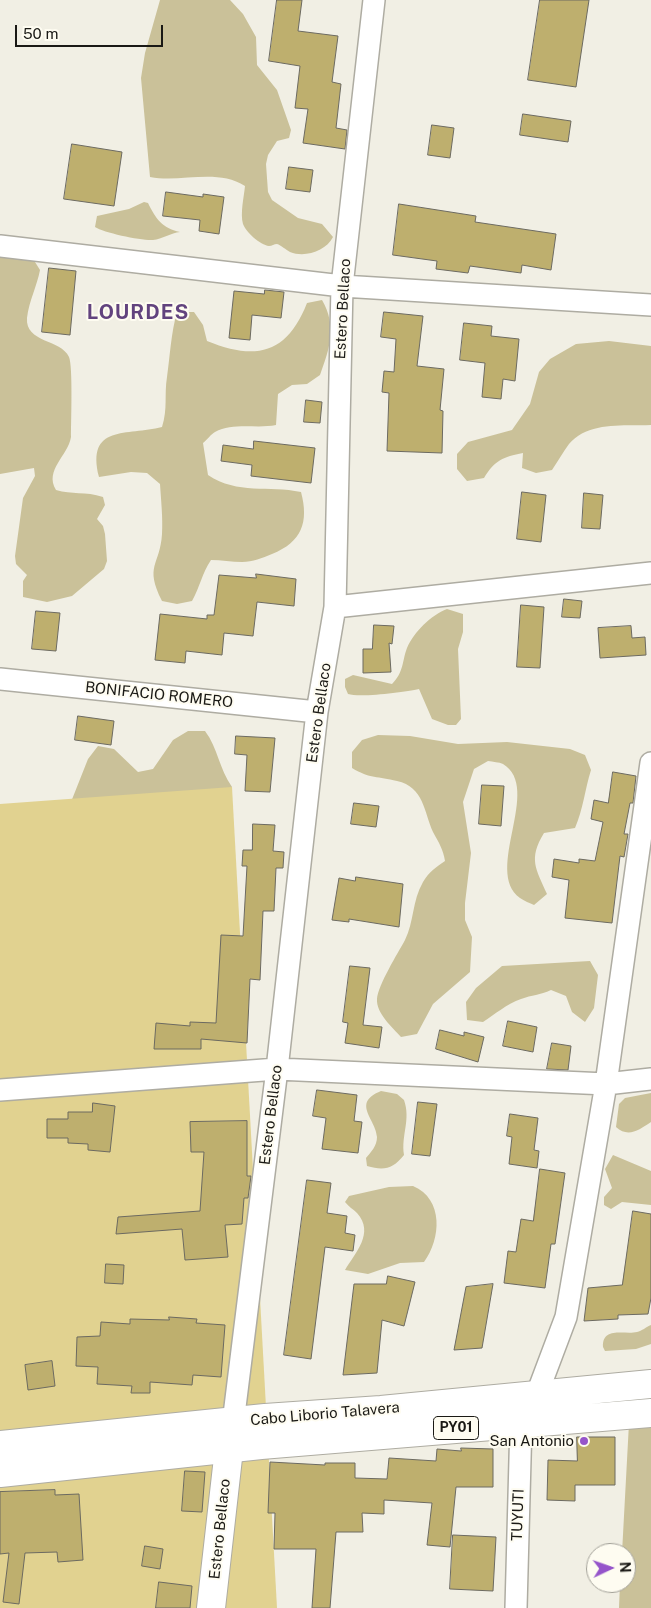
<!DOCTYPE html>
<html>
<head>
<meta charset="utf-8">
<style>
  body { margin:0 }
  #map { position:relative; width:651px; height:1608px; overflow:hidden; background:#f1efe4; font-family:"Public Sans",sans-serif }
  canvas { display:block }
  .north { position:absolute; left:586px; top:1543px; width:50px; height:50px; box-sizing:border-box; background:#fefcf1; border:1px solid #a3a199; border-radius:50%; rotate:87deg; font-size:14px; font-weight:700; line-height:20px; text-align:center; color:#1a1915 }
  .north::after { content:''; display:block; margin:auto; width:18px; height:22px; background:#9554ca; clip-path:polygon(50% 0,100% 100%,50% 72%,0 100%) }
  .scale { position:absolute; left:15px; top:25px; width:148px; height:22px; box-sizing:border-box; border:2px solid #1a1915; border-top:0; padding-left:6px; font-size:15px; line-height:18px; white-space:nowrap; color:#1a1915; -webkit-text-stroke:4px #fefcf1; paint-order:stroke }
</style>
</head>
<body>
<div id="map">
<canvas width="651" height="1608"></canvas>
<div class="north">N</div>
<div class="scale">50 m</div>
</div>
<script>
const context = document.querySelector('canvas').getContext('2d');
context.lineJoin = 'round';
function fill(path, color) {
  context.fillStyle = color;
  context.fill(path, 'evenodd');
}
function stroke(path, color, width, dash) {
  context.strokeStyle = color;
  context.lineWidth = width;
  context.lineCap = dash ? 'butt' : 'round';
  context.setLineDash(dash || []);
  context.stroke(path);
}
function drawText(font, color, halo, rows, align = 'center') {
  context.font = font + ' "Public Sans",sans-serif';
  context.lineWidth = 4;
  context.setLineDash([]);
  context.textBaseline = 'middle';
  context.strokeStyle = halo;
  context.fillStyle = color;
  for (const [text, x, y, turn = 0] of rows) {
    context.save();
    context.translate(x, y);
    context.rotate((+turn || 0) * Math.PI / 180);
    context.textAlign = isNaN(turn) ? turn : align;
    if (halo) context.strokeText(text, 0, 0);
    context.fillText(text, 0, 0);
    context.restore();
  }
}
fill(new Path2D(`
  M160 0H230L243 14 256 37 257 65 277 90 291 130 289 138 277 141 268 155 266 164 268 192 272 200 298 218 322 224 333 237C326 251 305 258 290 252 286 250 281 245 277 244 274 244 272 246 269 246 260 245 246 232 243 224 240 213 244 197 245 186 217 168 181 183 150 177L141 78 145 53Z
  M144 202 148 203C156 219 162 228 180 232 171 233 162 239 153 240 143 241 104 233 95 227L97 216 129 209Z
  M0 250 30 254 40 270C37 286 29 301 27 318 25 343 61 339 69 357 73 366 71 423 71 437 68 456 44 470 56 490 72 495 85 491 103 497L105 505 97 519 103 526 105 534 107 561 104 569 72 596 47 602 23 597V581L27 575 16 564 15 556 23 498 35 476 34 468 0 474Z
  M322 300C337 326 330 348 320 375L307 384 292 385 278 394 276 425C257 429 233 422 215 432 211 434 207 440 203 443L208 475C238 495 268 485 301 492 309 522 302 542 272 554 262 558 253 562 242 562 232 562 221 560 211 560 202 573 200 587 192 601L177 604 162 601C144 565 160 566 162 534 163 518 161 500 160 484L147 473 131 472 99 477C86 424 127 436 162 427 168 408 164 396 167 377 170 356 171 333 177 312H194L203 325 207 341C256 361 287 354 307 303Z
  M609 341 651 346V425C625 426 588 421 569 444 563 452 558 461 552 470L536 473 522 468 523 453C503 457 495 460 484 478L467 481 457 469V454L468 442 512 430 530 404 539 372 550 359 576 344Z
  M447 609 463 614V632L458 649 461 719 456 725H448L432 719 419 689C405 692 360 698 348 694L345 687V679L353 675 392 684C404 672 402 661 407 648 414 632 431 615 447 609Z
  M188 731H205C218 748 219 769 232 787L213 814 0 836 69 807 88 759 98 746 114 749 138 772 153 769 173 740Z
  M378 735 410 736 458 744 507 742 570 749 585 755 591 770C585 789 583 810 575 828L544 833C528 859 536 869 547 894L534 905C530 903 524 901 520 898 483 871 543 788 503 764 499 762 493 762 488 761L474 769 463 802 471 853 465 903V920L472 937 470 972 433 1004 417 1034 401 1037C392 1027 376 1013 377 999 378 985 398 953 405 940 414 922 412 901 423 882 429 872 436 867 445 861 443 849 439 843 433 832 424 812 424 787 397 781 378 776 370 779 352 768V752L362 740Z
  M590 961 598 975 594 1008 585 1022 572 1012 566 996 551 990C540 995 532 995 521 999 507 1004 495 1014 483 1022L467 1020 466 1002 476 988 502 966Z
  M381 1091 397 1094 404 1100C411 1120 401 1135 404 1155 393 1169 384 1171 367 1166L366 1158C371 1152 377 1146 377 1137 376 1119 351 1103 381 1091Z
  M651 1093V1122C639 1130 628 1138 616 1127L619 1104 625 1098Z
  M613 1155 651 1171V1205L622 1202 611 1209 604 1205V1197L612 1188 605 1169Z
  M413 1186C444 1199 441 1239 424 1262L400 1263 368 1274 345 1270C355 1253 375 1233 357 1213 353 1209 349 1207 345 1202L349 1196 389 1187Z
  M651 1325V1344L636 1349 605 1351 603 1347C602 1326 625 1335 637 1332 642 1331 646 1327 651 1325Z
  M651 1422V1608H619L620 1583H626V1553H622L629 1423Z`), '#cac199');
fill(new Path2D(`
  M232 787 277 1608H0V804Z`), '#e1d290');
const building = new Path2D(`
  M277 0H302L298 31 338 36 332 82 341 84 336 128 347 130 345 149 303 143 308 109 295 108 300 66 269 61Z
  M540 0H589L576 87 528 80Z
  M523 114 571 121 568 142 520 135Z
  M432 125 454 128 450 158 428 155Z
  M72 144 122 152 114 206 64 199Z
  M289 167 313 170 310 192 286 189Z
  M166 192 203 197V194L224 197 219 234 199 231 200 220 163 216Z
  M399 204 476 216 475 222 556 234 551 270 522 265 521 273 470 266 468 273 436 269 437 261 393 255Z
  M49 268 76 271 70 335 42 332Z
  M265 290 284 292 281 318 252 315 250 340 229 338 234 291 264 294Z
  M384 312 423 316 417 366 444 369 440 410 443 411 442 453 387 451 389 393 382 392 384 371 394 372 396 339 381 337Z
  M464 323 492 326 491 336 519 339 515 381 503 379 501 399 482 397 485 363 460 360Z
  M306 400 322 402 320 423 304 422Z
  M254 441 315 448 311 483 251 476 252 465 221 461 223 445 253 449Z
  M522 492 546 495 541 542 517 539Z
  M584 493 603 495 600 529 582 528Z
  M256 574 296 579 294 606 257 602 253 636 224 633 222 655 186 651 185 663 155 660 160 614 207 619V615H214L219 575 256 578Z
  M564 599 582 601 580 618 562 617Z
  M521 605 544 607 540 668 517 667Z
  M36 611 60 613 56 651 32 649Z
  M374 625 394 626 392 644 389 643 391 672 363 673V649H372Z
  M631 626 632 638 645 637 646 655 600 658 598 628Z
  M78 716 114 721 111 745 75 740Z
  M236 736 275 738 270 792 245 791 247 755 235 754Z
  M613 772 636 776 633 803H630L624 834H628L624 857 620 856 612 923 565 918 569 880 552 877 554 859 579 863V859L595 861 603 822 591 819 594 800 608 803Z
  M482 785 504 786 501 826 479 824Z
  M354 803 379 806 376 827 351 824Z
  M253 824 275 825 273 851 284 852 283 868H276L274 911H263L260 980 250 979 247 1043 201 1039V1049H154L156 1023 190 1026V1022L216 1023 221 935 243 936 247 866H242L243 850H252Z
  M356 877 403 884 399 927 349 919V922L332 920 339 878 355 881Z
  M350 966 370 968 363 1025 382 1027 379 1048 345 1043 348 1023 343 1022Z
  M508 1021 537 1027 533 1052 503 1046Z
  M440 1030 464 1036V1032L484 1037 478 1062 436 1049Z
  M552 1043 571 1046 568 1070 547 1069Z
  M317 1090 357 1095 354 1121 362 1122 358 1153 322 1149 326 1118 313 1116Z
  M418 1102 437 1104 430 1156 412 1154Z
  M93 1103 115 1106 110 1152 88 1150V1144L68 1143V1138H47V1119H68V1112H92Z
  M510 1114 538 1118 534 1150 539 1151 537 1168 509 1164 512 1137 507 1136Z
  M247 1121V1176H251L248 1198H244L242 1224 225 1225 228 1257 185 1260 182 1229 116 1234 118 1217 200 1211 204 1152H191L190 1122Z
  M540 1169 565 1173 555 1244H551L545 1288 504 1283 508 1251 516 1252 521 1219 533 1221Z
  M307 1180 331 1183 327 1213 347 1216 345 1233 355 1235 353 1251 325 1247 311 1359 284 1355Z
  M633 1211 651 1214V1298L648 1314 618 1315V1319L584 1321 588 1288 622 1285Z
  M106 1264 124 1265 123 1284 105 1283Z
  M388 1276 415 1282 404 1326 382 1320 377 1373 343 1375 354 1284H386Z
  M493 1284 482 1348 454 1350 466 1287Z
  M169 1317 197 1319 196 1323 225 1325 221 1377 193 1375 192 1385 150 1382V1393H131L132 1386 97 1384 98 1367 76 1366 77 1337 100 1336 101 1322 130 1324V1319L169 1320Z
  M52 1361 55 1386 28 1390 25 1365Z
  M577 1437H615V1485H575V1501L547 1500 548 1460 577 1461Z
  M461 1448 493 1449V1487H456L450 1547 427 1545 432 1503 384 1500V1514L362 1513 363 1532H336L330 1608H312L316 1549H274L275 1513H268L270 1462 325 1465V1463H355V1478L387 1479 389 1458 436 1461 437 1449 461 1451Z
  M185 1471 205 1472 202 1512 182 1511Z
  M55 1490V1495L79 1494 83 1560 58 1562 57 1552 25 1553 19 1604 3 1602 9 1553 0 1554V1492Z
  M453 1535 496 1537 493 1591 450 1589Z
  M145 1546 163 1549 160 1569 142 1566Z
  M159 1582 192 1586 190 1608H156Z`);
fill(building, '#beaf6e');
stroke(building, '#6c6a61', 1);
const street = new Path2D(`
  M0 246 342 286 651 305
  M335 607 651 573
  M0 679 317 712
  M0 1090 277 1069 606 1084 651 1079
  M537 1394 566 1317 606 1084 651 763
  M233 1423 277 1069 317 712 335 607 342 286 374 0
  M516 1608 521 1422`);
const secondary = new Path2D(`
  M211 1608 229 1449`);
const highway = new Path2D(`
  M0 1445 265 1418 381 1410 651 1384
  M0 1473 261 1445 651 1413`);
stroke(street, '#aeaca2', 24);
stroke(secondary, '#aeaca2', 30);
stroke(highway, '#aeaca2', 30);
stroke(street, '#fff', 21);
stroke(secondary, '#fff', 28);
stroke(highway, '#fff', 28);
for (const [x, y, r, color] of [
  [584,1441,5,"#9554ca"]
]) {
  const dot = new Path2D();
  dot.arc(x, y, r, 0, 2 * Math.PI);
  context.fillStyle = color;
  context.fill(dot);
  stroke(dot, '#fefcf1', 2);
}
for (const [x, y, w] of [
  [456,1428,45]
]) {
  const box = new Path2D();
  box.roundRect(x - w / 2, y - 11.5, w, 23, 4);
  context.fillStyle = '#fefcf1';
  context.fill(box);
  stroke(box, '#1a1915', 1);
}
drawText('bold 14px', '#1a1915', null, [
  ["PY01",456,1428]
]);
drawText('15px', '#1a1915', '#fefcf1', [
  ["Estero Bellaco",343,309,-87],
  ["BONIFACIO ROMERO",159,695,6],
  ["Estero Bellaco",319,713,-82],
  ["Estero Bellaco",271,1115,-83],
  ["Cabo Liborio Talavera",325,1414,-5],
  ["TUYUTI",518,1515,-88],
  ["Estero Bellaco",220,1529,-84]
]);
drawText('15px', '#1a1915', '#fefcf1', [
  ["San Antonio",574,1441]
], 'right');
context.letterSpacing = '1px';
drawText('bold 20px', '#62437e', '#fefcf1', [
  ["LOURDES",138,313]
]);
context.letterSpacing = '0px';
</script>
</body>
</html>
